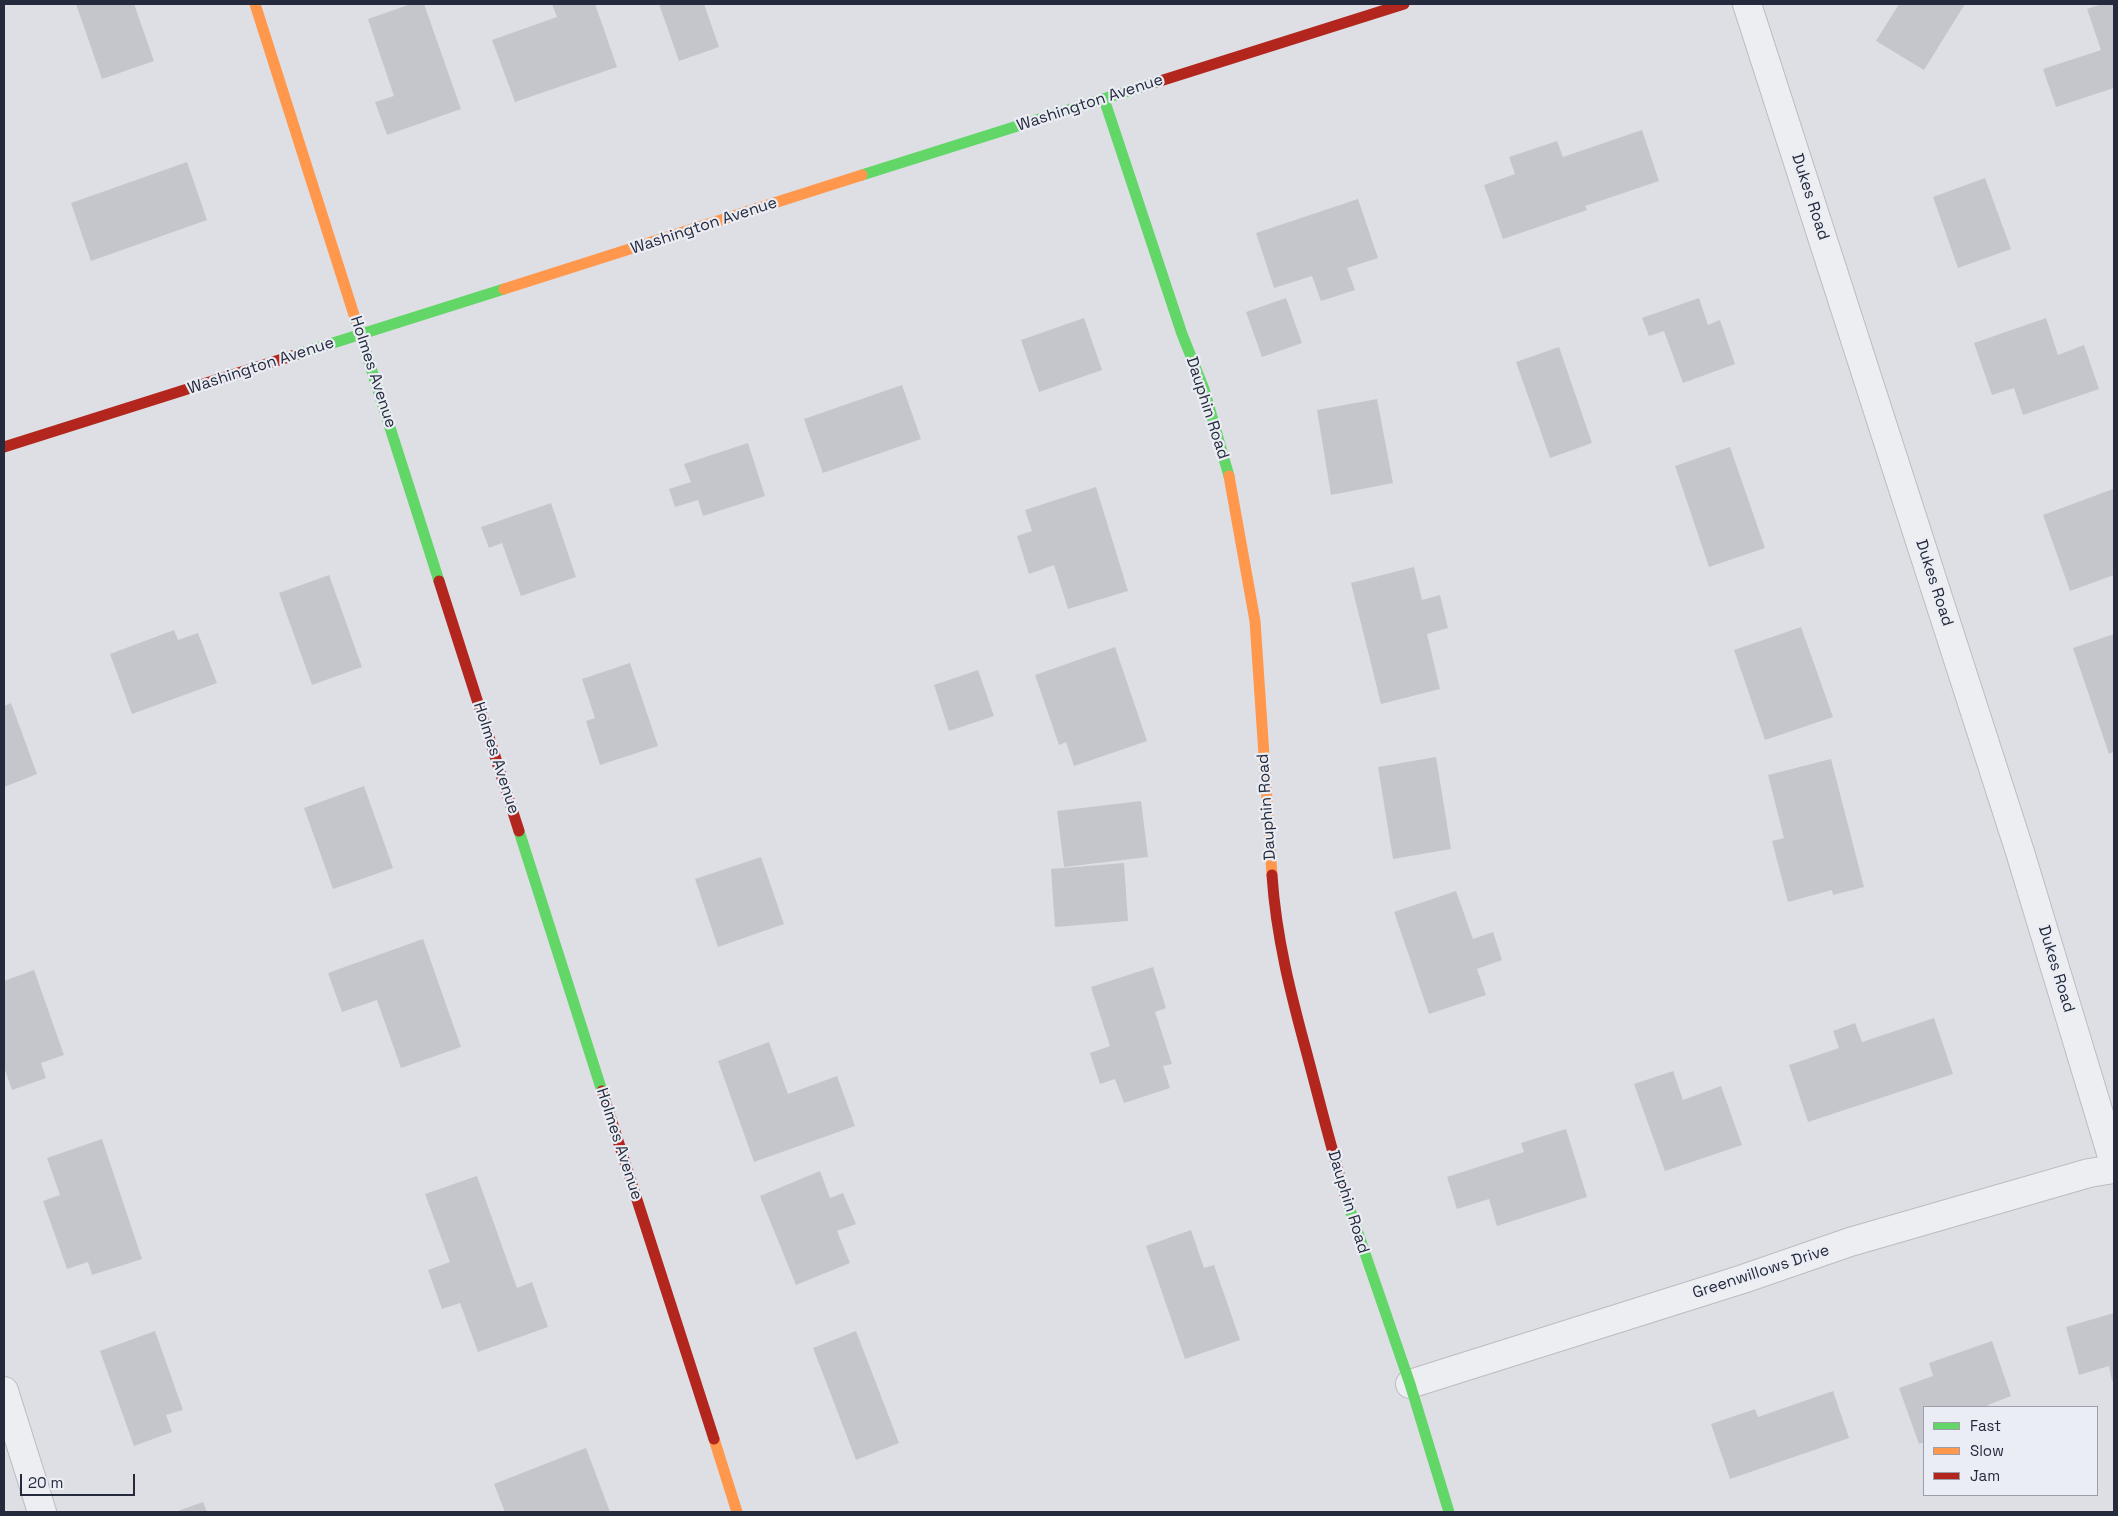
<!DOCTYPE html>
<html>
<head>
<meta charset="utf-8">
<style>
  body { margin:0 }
  #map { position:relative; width:2118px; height:1516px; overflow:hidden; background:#dedfe4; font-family:"Space Grotesk",sans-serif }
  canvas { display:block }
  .frame { position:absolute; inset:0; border:5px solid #252a3c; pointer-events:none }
  .legend { position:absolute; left:1923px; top:1406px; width:175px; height:90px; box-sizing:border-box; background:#ebedf4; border:1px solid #9c9faa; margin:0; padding:6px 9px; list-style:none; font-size:15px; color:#252a3c }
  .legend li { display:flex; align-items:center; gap:10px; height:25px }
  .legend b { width:25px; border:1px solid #9c9faa }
  .scale { position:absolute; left:20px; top:1474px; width:115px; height:22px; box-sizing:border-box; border:2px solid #252a3c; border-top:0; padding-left:6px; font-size:15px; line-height:18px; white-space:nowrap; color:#252a3c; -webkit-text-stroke:4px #ebedf4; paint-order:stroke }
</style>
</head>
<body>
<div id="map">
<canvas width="2118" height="1516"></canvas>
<div class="frame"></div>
<ul class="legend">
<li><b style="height:6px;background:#63d668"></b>Fast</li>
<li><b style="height:6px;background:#ff974d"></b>Slow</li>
<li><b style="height:6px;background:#b3261e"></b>Jam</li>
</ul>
<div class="scale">20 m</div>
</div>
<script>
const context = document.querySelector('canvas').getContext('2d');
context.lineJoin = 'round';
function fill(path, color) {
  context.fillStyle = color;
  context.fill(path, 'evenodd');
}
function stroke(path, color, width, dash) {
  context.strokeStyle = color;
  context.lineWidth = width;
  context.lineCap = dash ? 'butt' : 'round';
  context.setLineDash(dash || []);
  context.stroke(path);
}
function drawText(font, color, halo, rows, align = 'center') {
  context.font = font + ' "Space Grotesk",sans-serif';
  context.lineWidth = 4.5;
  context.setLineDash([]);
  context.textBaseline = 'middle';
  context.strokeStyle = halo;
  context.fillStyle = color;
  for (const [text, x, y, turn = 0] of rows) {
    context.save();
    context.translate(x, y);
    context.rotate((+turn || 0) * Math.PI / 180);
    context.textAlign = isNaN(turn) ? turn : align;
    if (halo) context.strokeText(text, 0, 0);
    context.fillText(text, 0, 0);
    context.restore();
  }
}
fill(new Path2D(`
  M76 4H134L154 61 102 79Z
  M411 4H424L461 109 387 135 375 102 394 96 368 19Z
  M552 4H595L617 67 515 102 492 40 557 17Z
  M659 4H704L719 47 679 61Z
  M1899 4H1965L1924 70 1876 41Z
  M2102 4H2114V88L2056 107 2043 69 2101 50 2087 9Z
  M1642 130 1659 181 1585 206 1587 210 1503 239 1484 185 1515 174 1509 157 1557 141 1563 157Z
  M187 162 207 220 91 261 71 203Z
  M1985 178 2011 249 1958 268 1933 197Z
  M1358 199 1378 258 1347 268 1355 290 1321 301 1312 276 1274 288 1256 233Z
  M1286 298 1302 343 1262 357 1246 312Z
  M1699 298 1708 325 1720 320 1735 364 1683 383 1664 331 1649 336 1642 318Z
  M1084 318 1102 370 1039 392 1021 340Z
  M2046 318 2058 355 2084 345 2099 389 2023 415 2014 388 1992 395 1974 343Z
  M1559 347 1592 443 1550 458 1516 362Z
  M902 385 921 439 823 473 804 419Z
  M1377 399 1393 483 1331 495 1317 410Z
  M748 443 765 496 703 516 698 500 675 507 669 489 691 482 684 464Z
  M1730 447 1765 548 1709 567 1675 466Z
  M1096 487 1128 591 1068 609 1054 565 1029 574 1017 536 1032 531 1025 510Z
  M2113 489 2114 575 2070 591 2043 515Z
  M551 503 576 577 521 596 502 543 489 548 481 527Z
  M1414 567 1422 600 1440 595 1448 628 1427 634 1440 689 1381 704 1351 583Z
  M329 575 362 667 312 685 279 593Z
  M1801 627 1833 717 1765 740 1734 650Z
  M174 630 178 640 198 633 217 683 132 714 110 654Z
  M2114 634V752L2109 754 2073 648Z
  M1115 647 1147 741 1074 766 1066 742 1059 745 1035 675Z
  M630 663 658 746 600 765 586 721 595 718 582 679Z
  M978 670 994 716 949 731 934 685Z
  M11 703 37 774 4 787V706Z
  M1436 757 1451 849 1393 859 1378 767Z
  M1831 759 1864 887 1833 895 1832 890 1788 902 1772 841 1784 838 1768 775Z
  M364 786 393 868 333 889 304 808Z
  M1141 801 1148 857 1064 867 1057 811Z
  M761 857 784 924 718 947 695 879Z
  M1124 863 1128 921 1055 927 1051 869Z
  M1456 891 1473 939 1493 932 1502 960 1477 969 1486 995 1429 1014 1394 912Z
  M423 939 461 1047 401 1068 377 1000 342 1012 328 973Z
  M1153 967 1166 1008 1155 1012 1172 1064 1163 1066 1170 1088 1124 1103 1115 1079 1100 1084 1090 1053 1110 1046 1091 987Z
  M34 970 64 1055 41 1063 46 1078 12 1090 4 1067V981Z
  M1934 1018 1953 1074 1808 1122 1789 1065 1839 1048 1833 1031 1855 1023 1862 1042Z
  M769 1042 788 1094 837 1076 855 1126 754 1162 718 1061Z
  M1673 1071 1683 1100 1721 1086 1742 1145 1665 1171 1634 1084Z
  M1566 1129 1587 1197 1497 1226 1489 1199 1457 1209 1447 1177 1524 1152 1521 1143Z
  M102 1139 142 1259 92 1275 88 1262 67 1269 43 1201 60 1195 47 1158Z
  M820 1171 830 1198 843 1193 856 1224 837 1231 850 1263 796 1285 760 1196Z
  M477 1176 517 1288 532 1282 548 1327 478 1352 460 1303 442 1309 428 1270 450 1262 425 1194Z
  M1191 1230 1204 1268 1214 1265 1240 1340 1185 1359 1146 1246Z
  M2114 1313V1380L2112 1381 2109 1366 2079 1375 2066 1327Z
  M155 1331 183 1410 166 1415 172 1432 134 1446 100 1351Z
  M856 1331 899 1443 856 1460 813 1348Z
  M1992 1341 2011 1396 1988 1405 1989 1407H1924V1442L1919 1444 1899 1388 1933 1376 1929 1363Z
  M1833 1391 1849 1438 1730 1479 1711 1424 1755 1409 1758 1417Z
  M586 1448 610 1512H505L494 1484Z
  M203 1502 207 1512H175Z`), '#c5c6cc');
const street = new Path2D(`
  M1747 4 2020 852 2114 1163
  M1410 1384 1743 1279 1850 1242 2089 1173 2114 1169
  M4 1391 42 1512`);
stroke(street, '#bbbcc0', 30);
stroke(street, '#edeef1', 28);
stroke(new Path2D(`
  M1104 99 1182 334 1204 389 1229 476
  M862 175 1157 82
  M355 318 439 581
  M295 355 504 289
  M519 831 602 1091
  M1347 1201 1410 1384 1449 1512`), '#63d668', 11);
stroke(new Path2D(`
  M255 4 355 318
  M504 289 862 175
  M1229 476 1255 621 1272 875
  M714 1439 737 1512`), '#ff974d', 11);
stroke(new Path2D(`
  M1157 82 1404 4
  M4 447 295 355
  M439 581 519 831
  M1272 875C1276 937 1291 995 1307 1054 1320 1103 1332 1152 1347 1201
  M602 1091 714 1439`), '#b3261e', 11);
drawText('16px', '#252a3c', '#ebedf4', [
  ["Washington Avenue",1090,103,-18],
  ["Dukes Road",1810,197,72],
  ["Washington Avenue",704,226,-18],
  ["Washington Avenue",261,366,-18],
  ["Holmes Avenue",373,372,72],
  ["Dauphin Road",1207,408,72],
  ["Dukes Road",1934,583,72],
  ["Holmes Avenue",496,758,72],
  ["Dauphin Road",1267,807,-94],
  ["Dukes Road",2056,969,73],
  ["Holmes Avenue",619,1144,72],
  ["Dauphin Road",1348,1202,73],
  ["Greenwillows Drive",1761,1272,-18]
]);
</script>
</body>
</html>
